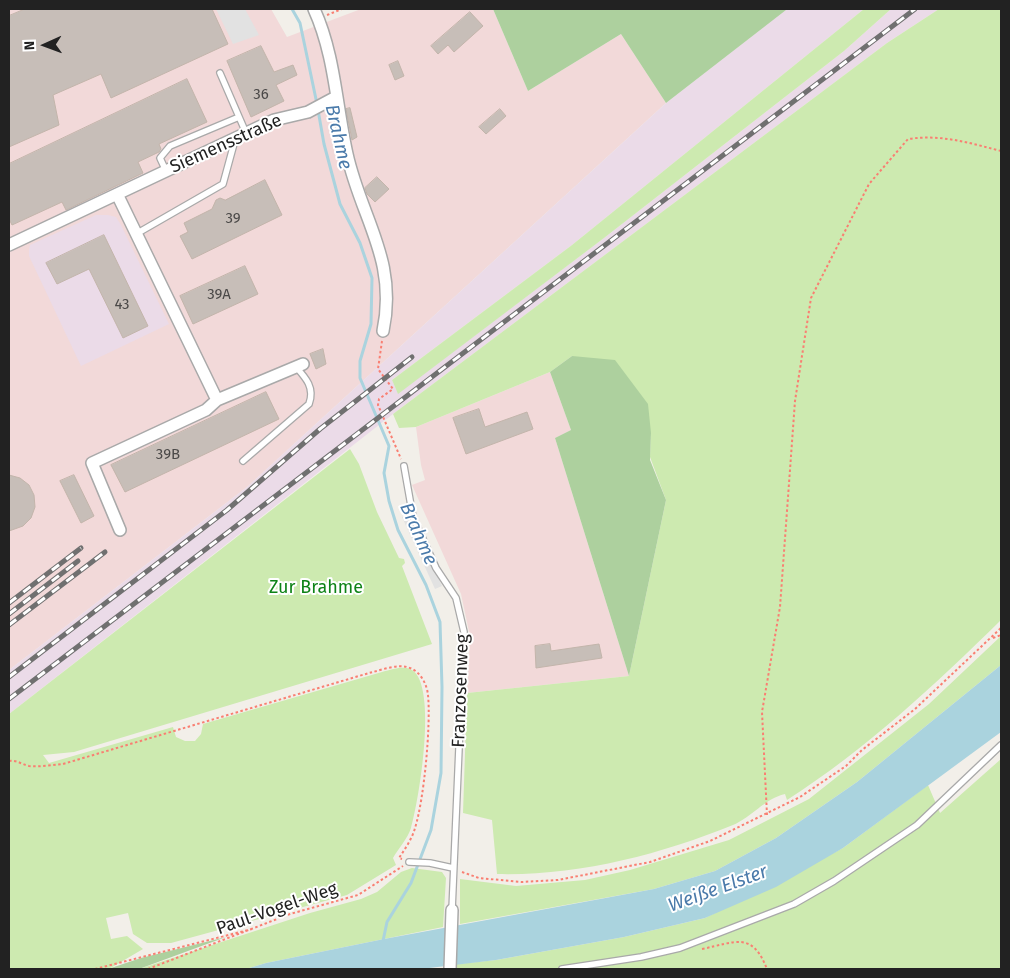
<!DOCTYPE html>
<html>
<head>
<meta charset="utf-8">
<style>
  body { margin:0 }
  #map { position:relative; width:1010px; height:978px; overflow:hidden; background:#f2efe9; font-family:"Fira Sans",sans-serif }
  canvas { display:block }
  .frame { position:absolute; inset:0; border:10px solid #222; pointer-events:none }
  .north { position:absolute; left:20px; top:20px; width:50px; height:50px; -webkit-text-stroke:4px #fff; paint-order:stroke; rotate:268deg; font-size:14px; font-weight:700; line-height:20px; text-align:center; color:#222 }
  .north::after { content:''; display:block; margin:auto; width:18px; height:22px; background:#222; clip-path:polygon(50% 0,100% 100%,50% 72%,0 100%) }
</style>
</head>
<body>
<div id="map">
<canvas width="1010" height="978"></canvas>
<div class="frame"></div>
<div class="north">N</div>
</div>
<script>
const context = document.querySelector('canvas').getContext('2d');
context.lineJoin = 'round';
function fill(path, color) {
  context.fillStyle = color;
  context.fill(path, 'evenodd');
}
function stroke(path, color, width, dash) {
  context.strokeStyle = color;
  context.lineWidth = width;
  context.lineCap = dash ? 'butt' : 'round';
  context.setLineDash(dash || []);
  context.stroke(path);
}
function drawText(font, color, halo, rows, align = 'center') {
  context.font = font + ' "Fira Sans",sans-serif';
  context.lineWidth = 4;
  context.setLineDash([]);
  context.textBaseline = 'middle';
  context.strokeStyle = halo;
  context.fillStyle = color;
  for (const [text, x, y, turn = 0] of rows) {
    context.save();
    context.translate(x, y);
    context.rotate((+turn || 0) * Math.PI / 180);
    context.textAlign = isNaN(turn) ? turn : align;
    if (halo) context.strokeText(text, 0, 0);
    context.fillText(text, 0, 0);
    context.restore();
  }
}
fill(new Path2D(`
  M9 9H271L287 37 361 9H493L528 91 621 34 666 103 247 487 9 670Z
  M550 372 571 430 555 438 629 676 467 693 470 636 461 594 412 485 425 480 421 465 416 427Z`), '#f2d9d9');
fill(new Path2D(`
  M787 9H864L572 245 392 380 398 393 604 238 844 51 891 9H939L887 43 393 414 9 714V670L247 487 666 103Z
  M96 215H108L116 217 121 225 169 324 81 366 29 256V250L30 245Z`), '#ebdbe8');
fill(new Path2D(`
  M864 9H891L844 51 604 238 398 394 392 380 572 245Z
  M939 9H1001V620C935 685 865 750 787 800L785 794C764 799 752 817 733 825 659 855 577 876 497 874L492 820 463 813 467 693 629 676 666 500 650 457 651 433 572 356 550 372 416 427 399 428 393 414 887 43Z
  M350 449 359 464 377 512 399 558 404 559 405 563 402 566 432 644 74 752 43 755 49 763 173 727 176 737 185 741H195L201 734 203 724 382 672C391 670 403 665 412 670 438 686 419 801 411 828 408 838 398 849 393 858L396 865 347 895 171 943H147L133 934 128 913 106 918 111 939 127 936 143 949 109 969H9V714Z
  M1001 636V665L857 782 776 838 715 871 654 889 460 924V879L516 886 585 880 630 870 729 840 809 799 929 704Z
  M1001 759V969H456L457 964 496 960 624 937 705 918 843 848 928 785 940 813Z
  M412 868 442 872 446 878 443 927 266 963 246 969H139L310 913 361 899 377 892 401 872Z`), '#cdeab0');
fill(new Path2D(`
  M493 9H786V10L666 103 621 34 528 91Z
  M572 356 615 360 648 404 651 433 650 460 666 500 629 676 555 438 571 430 550 372Z
  M226 937 139 969H108L141 958Z`), '#add09e');
fill(new Path2D(`
  M216 9H245L259 35 233 44Z
  M409 514 442 586 435 589 402 517Z`), '#e2e2e2');
fill(new Path2D(`
  M1001 665V732L843 848 776 887 705 918 624 937 496 960 421 969H246L266 963 384 939 654 889 715 871 776 838 857 782Z`), '#aad3de');
stroke(new Path2D(`
  M292 9 300 23 317 104
  M318 110 324 144 340 204 360 243 372 278 371 324 360 361V378L389 446 384 473 389 501 398 530 426 585 440 622 442 687 441 773 431 830 411 883 387 922 383 941`), '#aad3de', 3);
const building = new Path2D(`
  M25 9H212L228 44 111 98 101 74 53 95 59 125 9 147V16Z
  M470 12 483 26 454 52 448 45 438 54 431 46Z
  M261 46 274 72 293 65 297 75 276 85 284 101 251 117 227 61Z
  M398 61 404 76 395 80 389 65Z
  M187 79 207 122 159 144 161 149 159 152 138 162 143 173 66 210 62 202 12 225 9 219V164Z
  M350 108 357 137 352 140 346 109Z
  M500 109 506 116 486 134 479 127Z
  M377 177 389 189 375 202 367 194 365 188Z
  M265 180 282 215 192 259 180 236 188 232 184 223 212 209 216 200 220 198 225 200Z
  M104 235 148 326 123 338 89 269 57 284 46 263Z
  M245 266 258 294 193 324 180 296Z
  M323 349 326 364 316 369 310 354Z
  M266 392 279 419 125 492 111 465Z
  M479 409 485 427 527 412 533 429 466 454 453 418Z
  M9 475 20 478 29 485 34 495 35 507 31 518 23 526 9 531Z
  M74 475 94 516 81 523 60 481Z
  M550 644 551 651 599 644 602 658 536 668 535 646Z`);
fill(building, '#c7beb8');
stroke(building, '#c3b5ab', 1);
const lane = new Path2D(`
  M220 73 246 133
  M166 171 160 158 170 146 239 117
  M136 234 223 184 235 140
  M243 461 309 404C315 388 306 378 296 367
  M404 466 413 517 436 568 456 598 464 632 452 910
  M409 862 430 863 453 868
  M562 969 641 957 680 948 794 904 834 881 917 825 1001 745`);
const street = new Path2D(`
  M314 9C335 55 336 105 347 154 361 218 398 260 383 331
  M117 194 217 400 303 364
  M9 245 274 120 308 112 336 97
  M120 530 92 463 206 410 217 400
  M450 969 452 910`);
stroke(lane, '#a9a9a9', 8);
stroke(street, '#a9a9a9', 14);
stroke(new Path2D(`
  M327 15 342 9
  M382 341 378 369 393 389 379 399 378 405 401 459
  M993 638 1001 635
  M9 761C17 760 21 764 29 766 40 767 52 765 63 764L369 673C382 670 398 663 410 668 421 672 427 685 428 695 431 725 424 800 415 828 412 839 405 849 399 858L402 859
  M767 815 762 712 780 607 795 401 811 298 869 184 908 139C941 134 970 143 1001 151
  M462 872 479 878 521 882 558 880 650 862 710 841 800 797 846 766 862 750 915 709 1001 628
  M702 949C736 942 752 931 767 969
  M95 969 252 929
  M148 969 290 914 358 895 403 866`), '#f97f72', 2, [2.5, 2.5]);
stroke(lane, '#fff', 5.5);
stroke(street, '#fff', 11);
const rail = new Path2D(`
  M9 603 81 548
  M9 614 78 561
  M9 625 105 552
  M9 677 227 510 320 429 412 357
  M9 699 915 9`);
stroke(rail, '#707070', 5);
stroke(rail, '#fff', 3, [9]);
drawText('15px', '#4b4948', null, [
  ["36",261,95],
  ["39",233,219],
  ["39A",219,295],
  ["43",122,305],
  ["39B",168,455]
]);
drawText('18px', '#222', '#fff', [
  ["Siemensstraße",226,144,-24],
  ["Franzosenweg",461,691,-88],
  ["Paul-Vogel-Weg",277,909,-19]
]);
drawText('18px', '#0d8216', '#fff', [
  ["Zur Brahme",316,588]
]);
drawText('italic 19px', '#4a7aaa', '#fff', [
  ["Brahme",338,137,77],
  ["Brahme",418,534,66],
  ["Weiße Elster",718,889,-20]
]);
</script>
</body>
</html>
